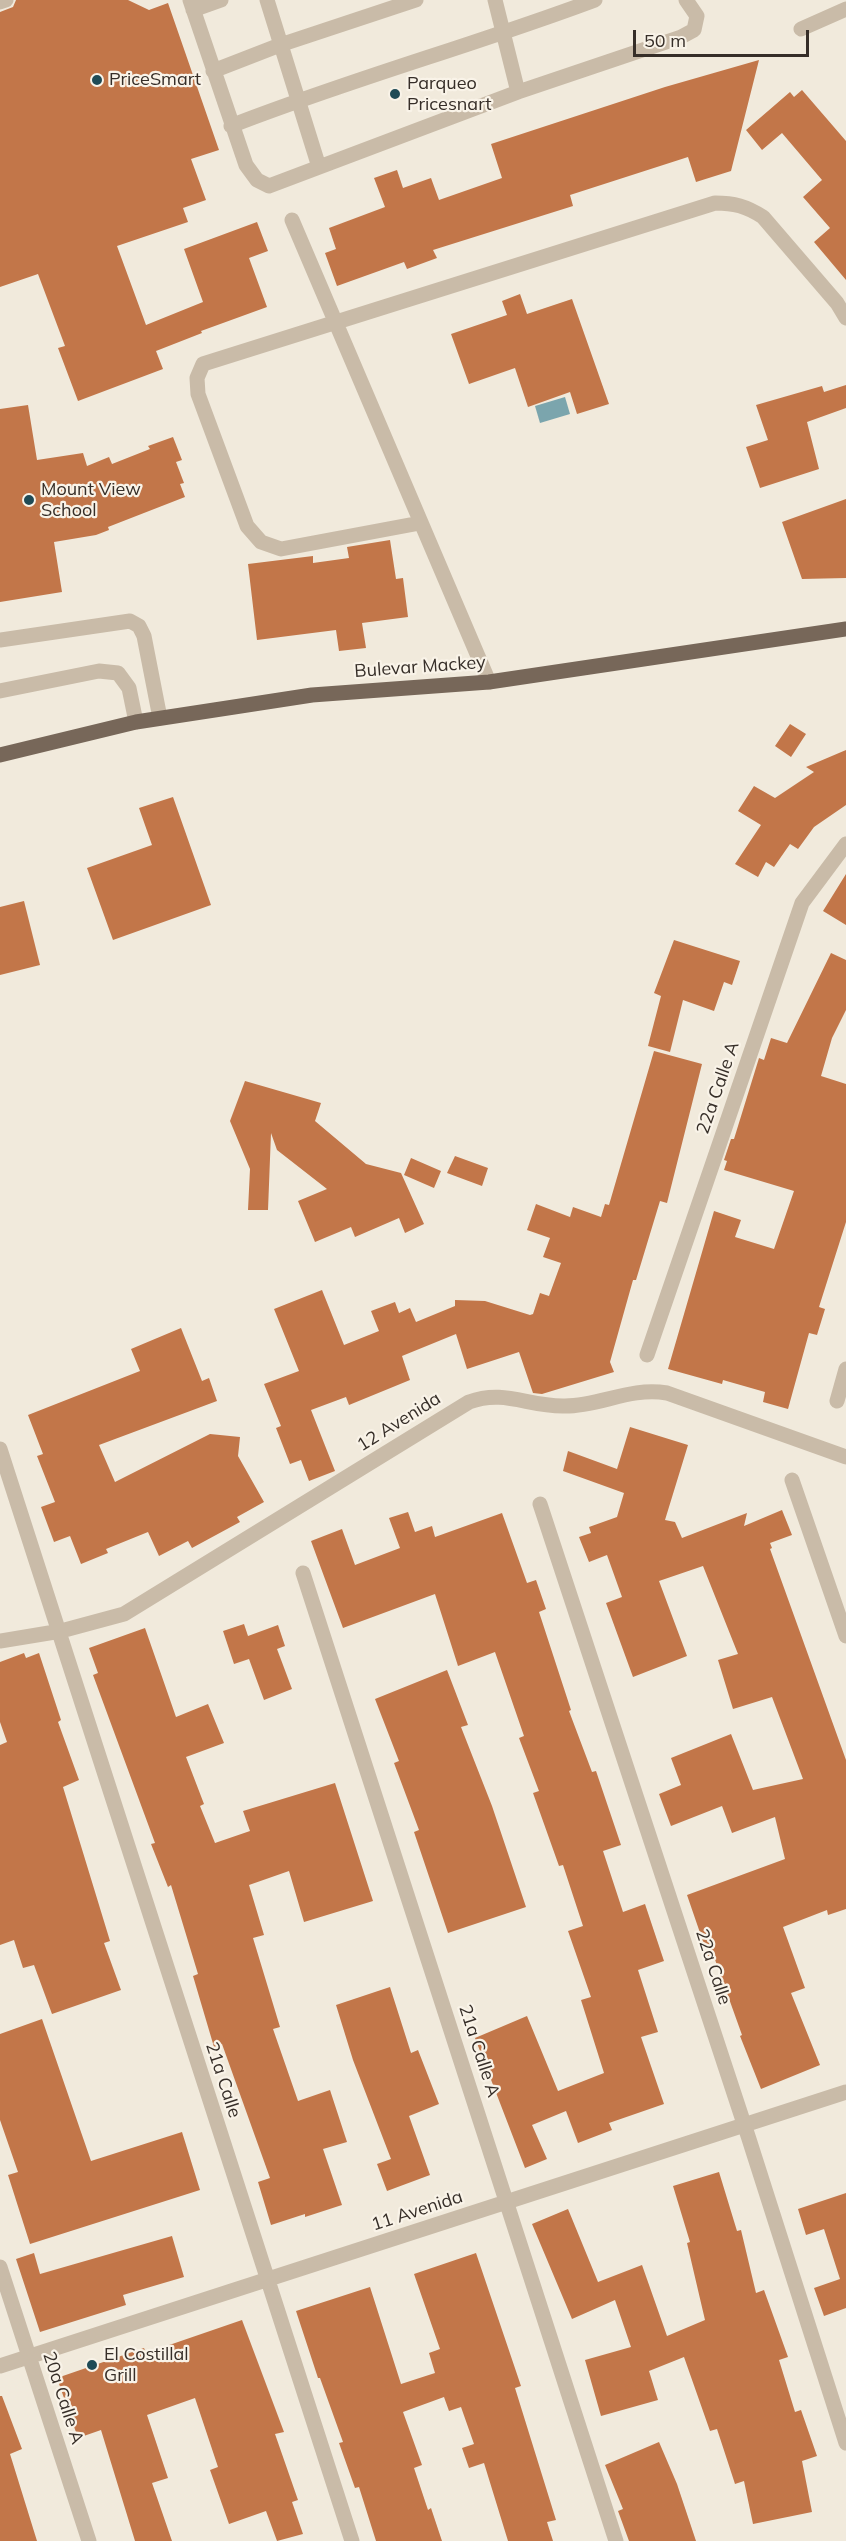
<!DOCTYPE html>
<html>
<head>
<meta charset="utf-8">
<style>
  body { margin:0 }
  #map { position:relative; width:846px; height:2541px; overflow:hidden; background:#f1eadc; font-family:Mulish,sans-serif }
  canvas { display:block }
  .scale { position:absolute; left:633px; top:30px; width:176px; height:27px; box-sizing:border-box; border:3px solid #362e28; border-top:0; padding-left:8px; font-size:18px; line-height:21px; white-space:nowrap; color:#362e28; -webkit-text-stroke:4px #f9f3e8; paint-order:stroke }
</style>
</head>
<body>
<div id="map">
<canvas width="846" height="2541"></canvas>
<div class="scale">50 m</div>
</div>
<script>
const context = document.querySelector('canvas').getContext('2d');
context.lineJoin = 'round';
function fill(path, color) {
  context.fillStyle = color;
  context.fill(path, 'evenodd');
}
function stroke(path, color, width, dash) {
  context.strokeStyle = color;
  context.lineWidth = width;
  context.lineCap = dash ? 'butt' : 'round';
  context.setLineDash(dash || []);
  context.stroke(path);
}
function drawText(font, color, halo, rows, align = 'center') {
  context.font = font + ' Mulish,sans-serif';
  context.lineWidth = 4.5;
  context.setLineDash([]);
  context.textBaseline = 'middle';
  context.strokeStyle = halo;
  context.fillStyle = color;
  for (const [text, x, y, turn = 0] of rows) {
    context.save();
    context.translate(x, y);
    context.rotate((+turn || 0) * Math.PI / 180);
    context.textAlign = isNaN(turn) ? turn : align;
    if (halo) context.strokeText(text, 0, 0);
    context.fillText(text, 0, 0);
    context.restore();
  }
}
fill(new Path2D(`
  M565 397 570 414 540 423 535 406Z`), '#7ba5ad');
fill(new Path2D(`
  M16 0H128L149 10 168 3 219 150 191 159 206 200 183 208 188 222 117 246 146 325 203 302 184 249 257 222 268 251 249 258 267 307 201 331 202 333 156 351 163 369 78 401 58 348 65 346 38 274 0 287V12L13 7Z
  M759 60 731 171 696 182 688 157 570 195 573 206 433 250 437 258 407 269 404 262 337 286 325 253 336 249 329 228 385 207 374 178 397 170 403 188 431 178 439 200 502 178 491 144 665 87Z
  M802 90 846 141V280L814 242 830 228 803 197 822 180 782 133 762 150 746 130 790 92 794 97Z
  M520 294 527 314 572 299 609 404 577 414 570 392 528 407 515 368 469 384 451 334 507 315 502 301Z
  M846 385V408L807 422 819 469 760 488 746 447 768 440 756 405 822 386 824 392Z
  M28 405 37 460 83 453 87 466 109 457 112 464 150 449 148 446 173 437 182 460 176 462 184 483 180 484 185 497 108 527 109 530 96 535 54 542 62 592 0 602V409Z
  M846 499V578L802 579 782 522Z
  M390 540 396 579 403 578 408 617 362 623 366 648 339 651 336 630 257 640 248 564 313 556V563L349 558 347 547Z
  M790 724 806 734 791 757 775 746Z
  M846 750V805L814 827 798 849 790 844 774 867 766 862 758 877 735 864 761 825 738 811 754 786 775 798 814 772 806 767Z
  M173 797 211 905 113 940 87 868 152 845 139 808Z
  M846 874V925L823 911Z
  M24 901 40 965 0 975V907Z
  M674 940 740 961 732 985 724 982 714 1011 683 1000 670 1052 648 1046 661 996 654 993Z
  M831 953 846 960V1010L832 1038 821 1076 846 1084V1222L819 1307 825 1309 817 1335 809 1333 788 1409 763 1402 765 1392 723 1380 722 1384 668 1369 714 1211 741 1220 735 1237 774 1249 794 1191 724 1170 727 1161 724 1160 731 1139H734L759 1058 764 1060 771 1038 787 1043Z
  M654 1051 702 1064 667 1203 660 1201 636 1280H633L610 1362 614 1372 542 1394 533 1393 519 1352 467 1369 456 1334 402 1356 410 1380 349 1405 346 1397 311 1410 335 1471 309 1481 301 1460 290 1464 276 1428 281 1426 264 1384 299 1371 274 1309 322 1290 344 1345 379 1331 371 1311 395 1302 399 1313 410 1308 416 1322 455 1306V1300L485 1301 530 1315 533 1314 540 1293 549 1296 561 1263 543 1257 550 1238 527 1230 536 1204 570 1217 573 1207 601 1217 605 1204 609 1205Z
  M245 1081 321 1103 315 1121 366 1164 401 1173 424 1224 405 1233 399 1218 355 1237 351 1227 315 1242 298 1201 327 1189 277 1150 271 1133 268 1210H248L250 1169 230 1121Z
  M455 1156 488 1168 482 1186 447 1173Z
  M411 1158 441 1171 434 1188 404 1175Z
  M181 1328 202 1381 209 1378 217 1401 99 1445 115 1482 210 1434 240 1437 238 1456 264 1502 237 1517 240 1522 192 1548 188 1541 159 1556 148 1532 106 1549 108 1553 81 1564 70 1536 54 1542 41 1507 55 1502 37 1456 43 1454 28 1415 140 1371 131 1349Z
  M630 1427 688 1445 665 1520 675 1522 682 1538 747 1513 744 1526 782 1510 792 1535 770 1543 772 1548 770 1549 846 1760V1909L828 1915 827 1910 783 1927 805 1988 791 1993 820 2065 761 2089 740 2036 742 2035 713 1954 708 1956 687 1895 785 1859 775 1817 732 1833 722 1806 671 1826 659 1794 681 1785 671 1758 731 1734 753 1790 803 1779 772 1697 733 1709 718 1660 738 1654 703 1566 659 1581 687 1656 633 1677 606 1603 622 1597 607 1555 589 1562 579 1537 591 1533 589 1527 617 1517 624 1493 563 1471 568 1451 617 1469Z
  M408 1512 415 1532 432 1526 435 1537 502 1513 527 1583 536 1580 546 1609 539 1612 571 1710 569 1711 592 1772 596 1771 621 1845 603 1851 623 1912 645 1904 664 1961 638 1970 658 2032 641 2037 664 2104 609 2123 612 2130 578 2143 566 2111 532 2125 547 2159 525 2168 475 2038 527 2016 558 2091 604 2073 581 2000 591 1997 568 1931 583 1926 563 1865 559 1866 533 1793 539 1791 519 1738 524 1736 495 1652 458 1666 435 1594 343 1628 311 1541 342 1529 355 1565 400 1548 389 1518Z
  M244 1624 248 1636 278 1625 285 1646 277 1649 292 1689 264 1700 249 1659 234 1664 223 1631Z
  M145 1628 176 1717 208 1704 224 1743 186 1757 204 1804 200 1806 215 1843 250 1831 243 1811 335 1783 373 1901 304 1922 289 1871 249 1885 264 1935 253 1938 280 2027 273 2029 298 2101 330 2090 347 2142 323 2149 342 2205 305 2217V2214L271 2225 258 2182 270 2178 222 2044 214 2047 193 1976 198 1974 171 1885 168 1887 151 1844 155 1843 93 1675 98 1673 89 1648Z
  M24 1653 26 1658 39 1653 61 1720 58 1722 79 1780 63 1787 110 1941 104 1943 121 1990 52 2014 34 1965 23 1968 14 1940 0 1945V1745L7 1742 0 1722V1662Z
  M447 1670 468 1725 461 1727 492 1806 526 1907 448 1933 414 1832 419 1830 394 1763 399 1761 375 1699Z
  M390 1987 411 2053 418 2050 439 2104 409 2116 430 2175 387 2191 377 2164 391 2159 353 2060 336 2005Z
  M42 2019 91 2161 182 2132 200 2190 30 2244 8 2175 18 2172 0 2120V2034Z
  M719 2172 737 2231 741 2230 756 2293 764 2290 788 2357 779 2360 795 2412 801 2410 817 2456 802 2461 812 2512 753 2524 744 2481 735 2484 717 2429 710 2431 684 2357 649 2371 658 2400 601 2416 585 2360 631 2347 615 2300 572 2319 532 2224 568 2209 598 2282 642 2265 667 2336 705 2320 687 2243 690 2242 673 2186Z
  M846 2193V2308L824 2316 814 2288 840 2279 824 2229 806 2235 798 2209Z
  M172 2236 184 2277 123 2295 126 2305 40 2332 16 2259 34 2253 40 2274Z
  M476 2253 521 2386 515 2388 556 2520 547 2522 553 2541H508L484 2463 469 2468 462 2448 474 2444 461 2407 449 2411 444 2397 403 2412 422 2465 414 2468 428 2510 431 2508 442 2541H376L359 2487 355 2488 339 2443 343 2442 320 2378H318L296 2311 370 2287 401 2384 435 2373 429 2353 440 2349 414 2274Z
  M242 2320 284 2432 275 2434 298 2500 292 2502 303 2534 277 2541 266 2511 229 2524 210 2470 218 2467 195 2398 147 2415 168 2478 152 2483 172 2541H135L101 2430 78 2438 57 2378 144 2348 146 2353Z
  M0 2396H2L22 2449 10 2454 37 2541H0Z
  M659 2442 677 2484 696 2541H629L618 2511 623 2509 605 2465Z`), '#c27649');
stroke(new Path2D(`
  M190 0 246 165 257 180 269 186 518 92 495 0
  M267 0 319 167
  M0 2 6 0
  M193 10 221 0
  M801 29 846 9
  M213 71 280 45 416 0
  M518 92 681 37 694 30 697 16 686 0
  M231 126C351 79 475 45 595 0
  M292 220 489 682
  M420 523 281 549 261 542 247 526 198 394 197 378 203 364 715 203C734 203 746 206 763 217L837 303 846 318
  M0 640 130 621 139 626 144 636 160 718
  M0 691 99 671 118 673 129 688 136 722
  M647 1355 802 903 846 844
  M837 1401 846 1369
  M0 1449 352 2541
  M792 1480 846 1636
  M540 1504 749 2139 846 2443
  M303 1573 616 2541
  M0 1641 61 1631 124 1614 469 1402C505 1389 528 1407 565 1406 601 1406 629 1387 667 1393L846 1457
  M0 2267 89 2541
  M0 2366 846 2092`), '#c9bba8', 15);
stroke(new Path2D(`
  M0 755 136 722 234 707 312 695 489 682 846 629`), '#776759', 15);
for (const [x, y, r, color] of [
  [97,80,6,"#1f4b56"],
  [395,94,6,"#1f4b56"],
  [29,500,6,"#1f4b56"],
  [92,2365,6,"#1f4b56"]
]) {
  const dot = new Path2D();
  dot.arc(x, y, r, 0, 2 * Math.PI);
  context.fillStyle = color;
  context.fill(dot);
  stroke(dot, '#f9f3e8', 2);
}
drawText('18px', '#362e28', '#f9f3e8', [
  ["PriceSmart",109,80],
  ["Parqueo",407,84],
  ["Pricesnart",407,105],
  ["Mount View",41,490],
  ["School",41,511],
  ["El Costillal",104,2355],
  ["Grill",104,2376]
], 'left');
drawText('18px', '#362e28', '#f9f3e8', [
  ["Bulevar Mackey",420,667,-4],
  ["22a Calle A",718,1088,-71],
  ["12 Avenida",399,1422,-32],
  ["22a Calle",713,1967,72],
  ["21a Calle A",479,2051,72],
  ["21a Calle",223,2080,72],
  ["11 Avenida",417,2211,-18],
  ["20a Calle A",63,2398,72]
]);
</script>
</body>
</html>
